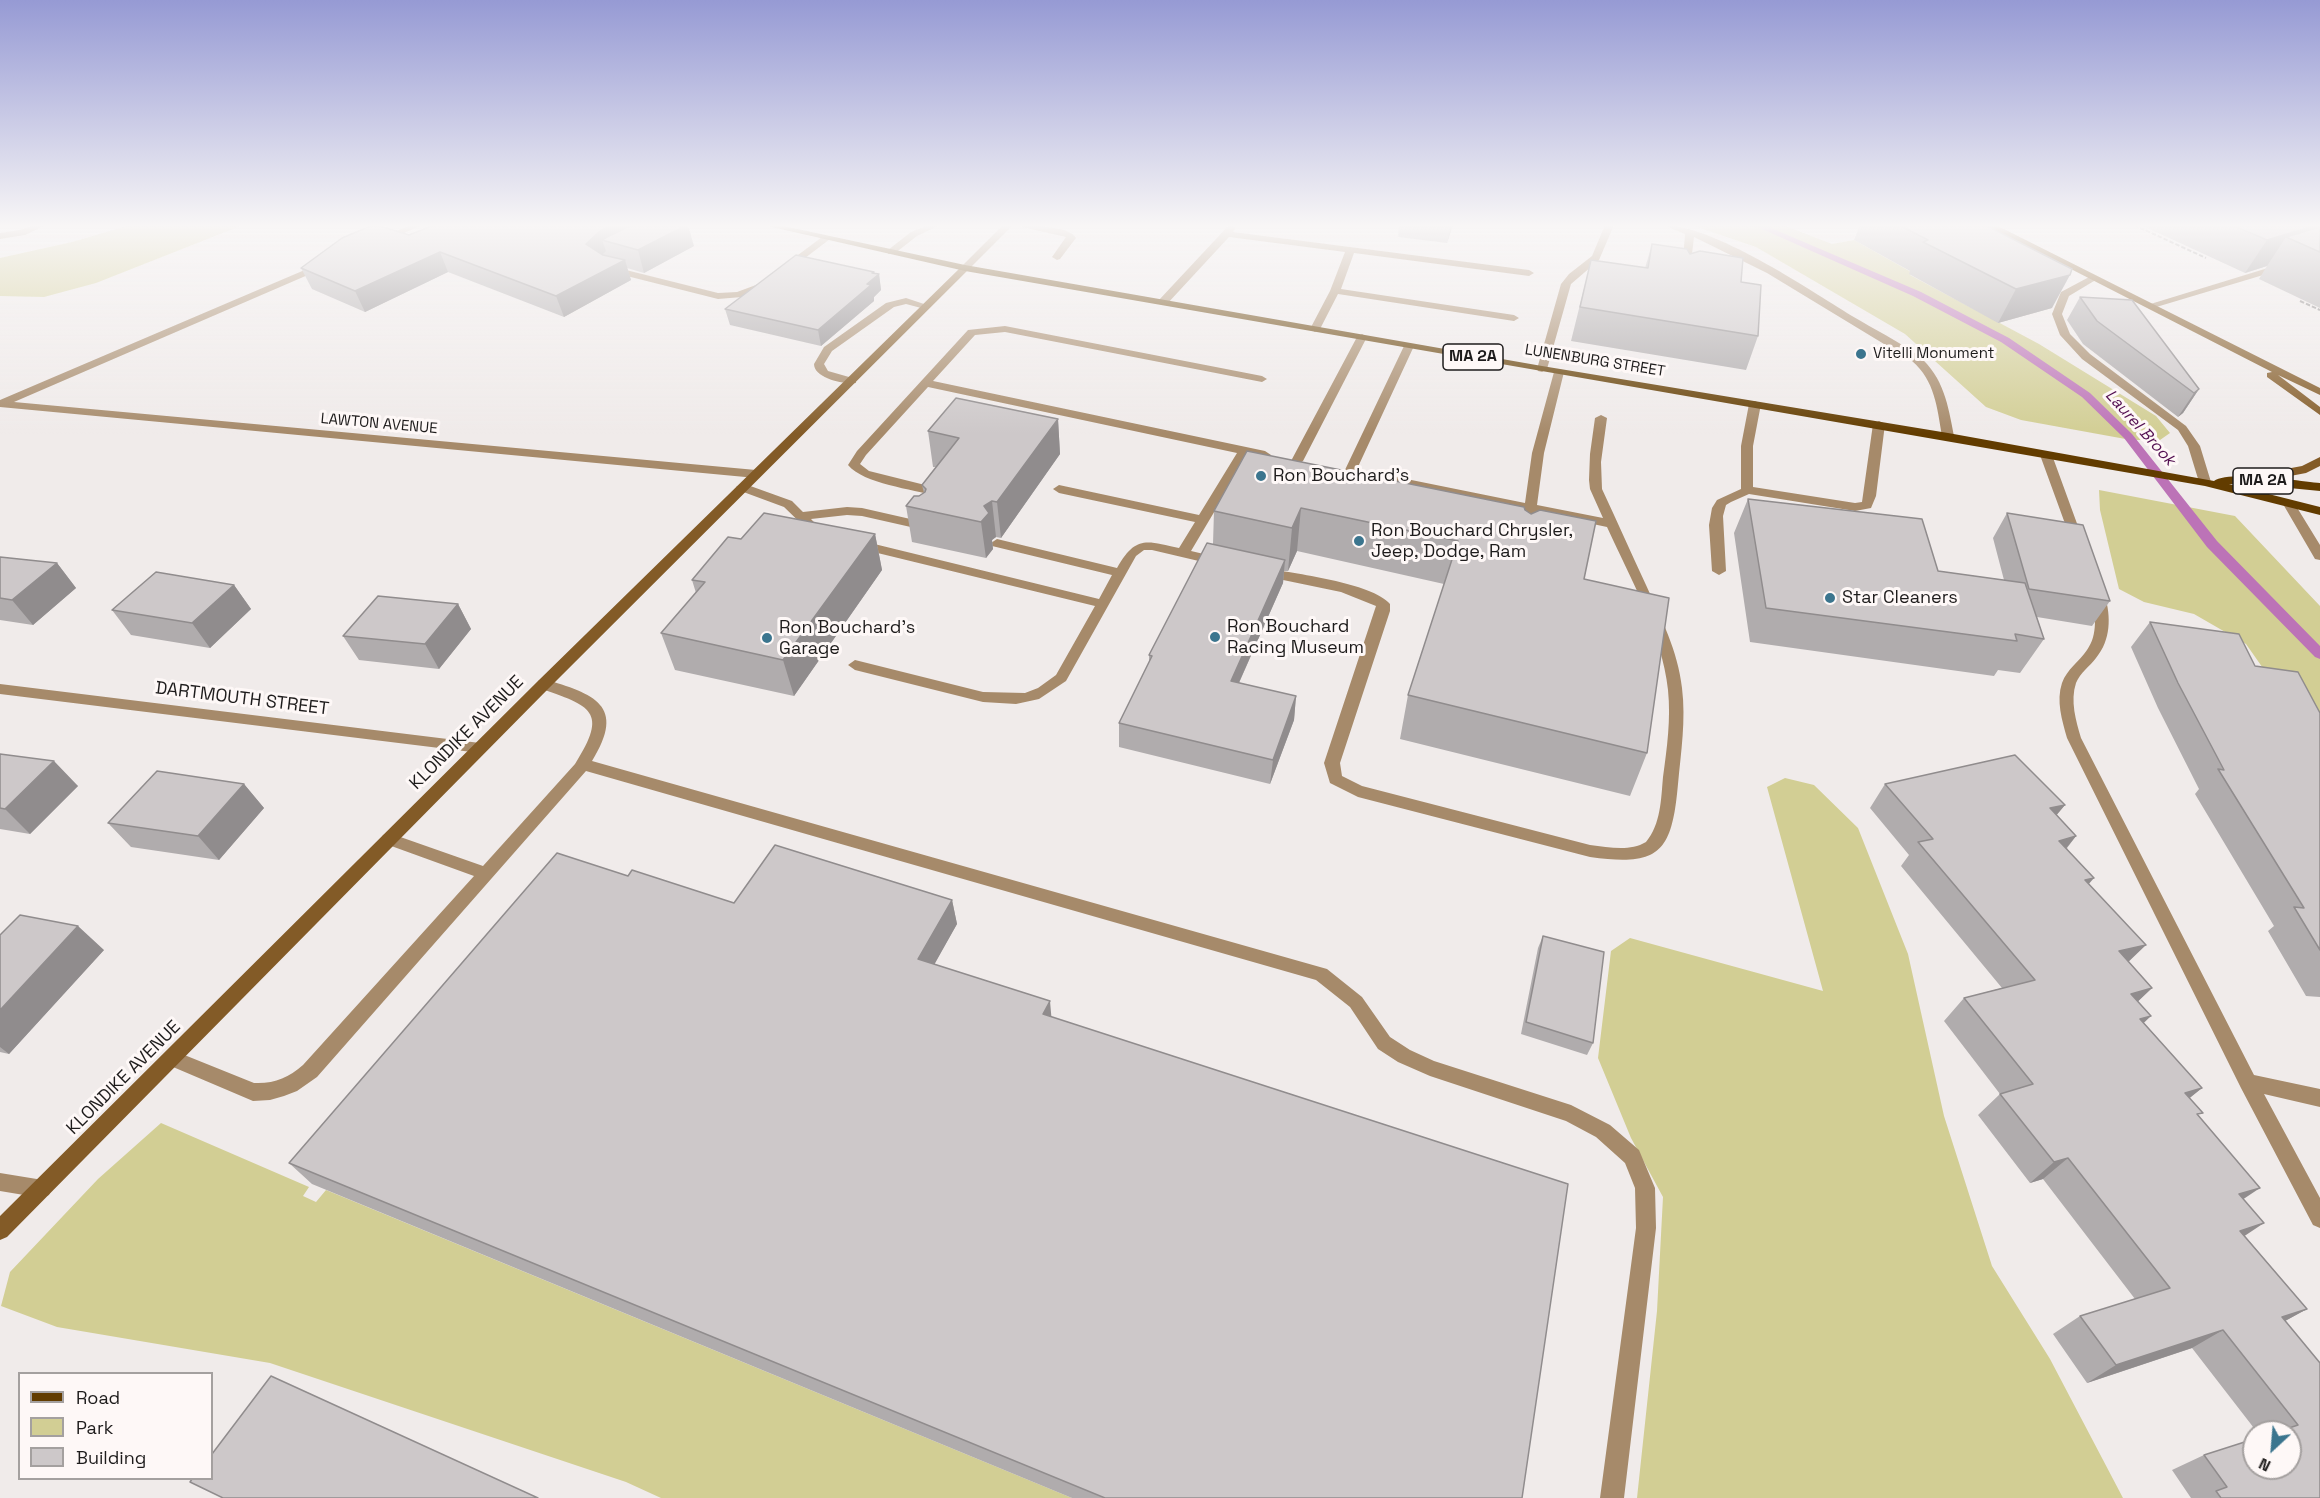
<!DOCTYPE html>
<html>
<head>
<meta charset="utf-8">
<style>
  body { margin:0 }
  #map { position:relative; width:2320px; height:1498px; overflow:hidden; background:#f0ebea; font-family:"Space Grotesk",sans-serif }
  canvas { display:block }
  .legend { position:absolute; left:18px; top:1372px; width:195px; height:108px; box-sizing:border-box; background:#fef8f7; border:2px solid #a4a09f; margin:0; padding:8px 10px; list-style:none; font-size:18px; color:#1e1c1c }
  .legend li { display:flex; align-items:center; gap:12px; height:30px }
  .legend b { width:30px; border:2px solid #a4a09f }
  .north { position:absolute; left:2242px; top:1420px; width:60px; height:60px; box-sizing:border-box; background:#fef8f7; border:2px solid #a4a09f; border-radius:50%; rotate:206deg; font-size:16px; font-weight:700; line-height:24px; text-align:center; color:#1e1c1c }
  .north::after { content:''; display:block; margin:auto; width:21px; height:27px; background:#3b758e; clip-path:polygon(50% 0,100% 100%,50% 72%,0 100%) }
</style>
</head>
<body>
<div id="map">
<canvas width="2320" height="1498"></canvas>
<ul class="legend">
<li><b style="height:8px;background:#623c00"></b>Road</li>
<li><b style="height:16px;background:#d2ce94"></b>Park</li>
<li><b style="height:16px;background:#cdc8c9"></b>Building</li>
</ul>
<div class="north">N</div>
</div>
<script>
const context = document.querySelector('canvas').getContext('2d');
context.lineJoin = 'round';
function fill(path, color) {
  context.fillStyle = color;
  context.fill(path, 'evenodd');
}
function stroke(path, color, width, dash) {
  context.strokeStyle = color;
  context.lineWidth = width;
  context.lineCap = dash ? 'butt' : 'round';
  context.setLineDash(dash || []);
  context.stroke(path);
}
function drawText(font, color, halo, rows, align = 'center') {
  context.font = font + ' "Space Grotesk",sans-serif';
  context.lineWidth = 6;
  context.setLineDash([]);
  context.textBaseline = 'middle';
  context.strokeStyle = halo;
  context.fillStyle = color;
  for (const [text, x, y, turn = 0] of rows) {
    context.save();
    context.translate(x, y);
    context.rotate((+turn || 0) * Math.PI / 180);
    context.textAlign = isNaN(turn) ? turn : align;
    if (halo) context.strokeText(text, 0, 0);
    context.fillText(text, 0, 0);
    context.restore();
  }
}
fill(new Path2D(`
  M130 225H243L96 283 44 297 0 296V258L72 242Z
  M1691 225H1783L1832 244 1854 240 1913 273 1910 275 2039 344 2156 416 2170 433 2160 440H2131L2021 420 1986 407 1905 334 1756 247Z
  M2099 490 2235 516 2320 606V722L2272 681 2246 644 2194 614 2144 602 2119 589 2100 510Z
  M1785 778 1814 785 1858 828 1908 954 1944 1116 1992 1266 2050 1359 2123 1498H1637L1657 1311 1663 1197 1631 1138 1598 1058 1611 951 1630 938 1823 991 1767 787Z
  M161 1123 309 1187 303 1196 316 1202 326 1190 1072 1498H661L626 1482 270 1363 57 1327 1 1306 10 1272 98 1179Z`), '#d2ce94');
fill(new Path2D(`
  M1753 225H1764L1921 292 2009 338 2090 393 2132 434 2217 541 2320 646V659L2315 657 2207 547 2124 438 2082 397 2001 342 1913 296Z`), '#bc73b7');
stroke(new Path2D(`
  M2134 225 2206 258
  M2300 301 2320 310`), '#868282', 2, [4.5, 2]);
fill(new Path2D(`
  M34 225H46L25 235 0 239V233L20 230Z
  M928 225H940L917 236 894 254H888V250L911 232Z
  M1003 225H1013L968 270H962V266Z
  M1021 225C1033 225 1071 227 1076 238L1060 259 1057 260 1052 257 1066 237 1022 227Z
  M1229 225 1236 227 1233 232 1529 270 1534 273 1529 276 1354 253 1341 289 1514 315 1519 318 1514 321 1338 294 1320 329 1315 332 1310 329 1330 291 1345 252 1229 237 1167 304H1159V300Z
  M1605 225H1614L1599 260 1571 284 1547 369 1542 372 1538 371 1537 369 1561 284 1569 274 1592 256Z
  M1663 225C1713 225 1807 288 1852 316 1874 329 1898 341 1919 356 1944 378 1948 405 1954 436L1952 438 1948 439 1942 436C1937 407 1935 381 1912 361L1767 273 1694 237 1690 271 1682 273 1685 234Z
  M822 237 830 239 788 271H782V267Z
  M2320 252V258L2153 308 2144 306Z
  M610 266 718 293 737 292 764 282 769 285 742 297 718 299 607 271 605 269Z
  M2091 276 2099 278 2069 296 2062 314 2070 334 2090 354 2186 426 2200 446 2211 482 2209 485H2201L2199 482 2188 446 2178 430 2082 359 2060 335 2052 314 2061 292Z
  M906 298 930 306 925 309 906 304 894 307 832 351 824 364 828 371 856 379V383C844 385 814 378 814 364L824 347 886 303Z
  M1005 326 1262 376 1267 379 1262 382 1005 332 975 335 933 381 1265 451 1271 455 1265 459 1248 455 1191 551 1225 559 1226 562 1225 565 1220 566 1152 550H1144L1136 556 1066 681 1039 699 1016 704 983 702 855 670 848 665 855 660 983 692 1025 693 1038 688 1056 675 1095 606 853 547 852 544 853 541 858 540 1099 599 1112 575 992 546 991 543 997 539 1117 568C1136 535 1146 541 1179 548L1195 522 1059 493 1053 489 1059 485 1199 515 1237 453 928 387 866 455 860 464 869 471 941 489V495L937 496C912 489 864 484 848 465L857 451 968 330Z
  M1362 334 1367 337 1303 461 1297 465 1293 464 1291 461 1357 337Z
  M1409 343 1414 346 1357 469 1525 503 1532 453 1554 372 1559 369 1564 372 1544 453 1537 505 1603 518 1590 489 1589 480 1590 454 1595 418 1601 415 1607 418 1601 462 1602 489C1617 521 1631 553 1646 585 1661 618 1678 651 1682 688 1686 720 1681 752 1678 784 1672 852 1660 867 1590 857L1358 797 1330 783 1324 763 1376 606 1341 592 1259 575 1257 572 1259 569 1264 568C1292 573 1373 583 1390 604V611L1340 763 1342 776 1362 786 1590 845C1609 847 1629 852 1646 842 1661 824 1661 799 1663 777 1667 748 1671 719 1668 690 1662 633 1630 578 1607 527L1536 512 1533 518 1529 519 1523 515 1524 510 1350 476 1344 472 1404 346Z
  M1755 401 1761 404 1753 446V487L1855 503 1862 502 1873 424 1879 421 1885 424 1876 496 1871 508 1855 511 1749 494 1731 502 1726 505 1723 516 1726 571 1719 575 1712 571 1709 525 1712 508 1717 500 1741 489V446L1749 404Z
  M742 483 792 501 803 512 847 507 862 508 928 523 930 526 924 530 862 516 847 515 811 519 824 533 818 537 814 536 784 507 738 490 736 487Z
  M2289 500 2293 501 2320 545V560L2315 559 2283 504Z
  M544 679C594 694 627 705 592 761L1327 969 1362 997 1390 1037 1410 1050 1434 1061 1571 1105 1610 1125 1639 1150 1655 1188 1656 1228 1624 1498H1600L1636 1228 1635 1188 1625 1163 1596 1137 1566 1121 1430 1076 1398 1062 1378 1049 1350 1007 1316 980 586 771 317 1077 297 1091 284 1096 270 1100 253 1101 166 1064 163 1058 166 1052 172 1050 254 1083C274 1084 288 1078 303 1065L474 876 383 843 381 839 383 835 389 833 483 866 575 764C609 711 591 706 539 688L537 684 539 680Z`), '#a68a6a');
fill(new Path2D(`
  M410 225H422L384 242 376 240Z
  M321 263 326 266 324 268 14 402 756 470 762 474 756 478 0 407V400Z
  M2046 451 2052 455 2083 540 2081 543 2077 544 2071 540 2040 455Z
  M2098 592 2105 596C2111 617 2111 640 2096 658 2090 666 2080 673 2076 683 2070 701 2076 721 2081 738L2254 1075 2320 1089V1107L2264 1094 2320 1198V1228L2313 1225 2241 1088 2067 738C2062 720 2056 701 2062 683 2067 669 2079 662 2087 650 2098 635 2096 613 2091 596Z
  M0 684 480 743 485 744 487 748 485 752 480 753 0 694Z
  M0 1173 49 1181 52 1188 49 1195 42 1198 0 1191Z`), '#a68a6a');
fill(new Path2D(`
  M1985 225H1996L2320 388V395L2278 375 2320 407V415L2267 377V373L2272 372Z
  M962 266 970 268 549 688 7 1237 0 1240V1216L539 680Z
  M2320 457V466L2306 473 2248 484 2242 480 2248 476 2302 466Z`), '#835b27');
fill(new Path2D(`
  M763 225H779L965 265 1542 366 1948 433 2214 481C2228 470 2300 481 2320 483V491L2248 484H2229L2320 507V515L2205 486 965 271Z`), '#623c00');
fill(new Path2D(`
  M434 225 694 246 644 273 627 268 631 280 564 317 448 272 365 312 312 289 301 268 409 235Z
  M1399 225H1453L1447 243 1398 237Z
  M1860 225H1985L2052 308 1998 323 1909 274 1910 271 1854 240Z
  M2141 225H2320V308L2259 279 2267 266 2245 273Z
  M1652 244 1690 254 1741 282 1758 336 1746 370 1571 341 1591 260 1645 268Z
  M874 272V274H879L881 290 874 297V301L821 346 730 325 725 309Z
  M2080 297 2199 389 2183 413 2178 417 2083 344 2067 320Z
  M1058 419 1060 454 1001 538 996 537 992 540 993 549 986 558 912 542 906 506 924 493 922 485 936 467H933L928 431Z
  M1247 451 1525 510 1584 579 1647 753 1630 796 1400 739 1408 695 1444 584 1297 551 1288 571H1284L1283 583 1239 683 1296 696 1294 720 1270 784 1119 747V723L1149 663V655L1213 544 1214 511Z
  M1748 499 1938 571 2004 580 1993 538 2007 513 2110 601 2092 626 2037 617 2044 639 2020 673 1998 670 1994 676 1750 642 1734 533Z
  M875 534 882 570 794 696 675 670 661 633 696 593 692 580 741 539Z
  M0 557 57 563 76 588 33 625 0 620Z
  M234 585 251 609 210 648 131 635 112 610Z
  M458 604 471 629 439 669 359 660 343 636Z
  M2150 622 2255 666 2320 713V997L2306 996 2268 931 2274 926 2195 794 2199 789 2158 708 2131 647Z
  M0 754 78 786 30 834 0 829Z
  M244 784 264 808 219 860 131 847 108 823Z
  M1885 784 2065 805 2056 815 2076 836 2067 848 2089 884 2129 962 2152 988 2138 1001 2144 1023 2202 1088 2189 1098 2243 1199 2245 1236 2307 1309 2285 1321 2320 1498H2191L2172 1470 2204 1455 2290 1432H2257L2192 1348 2087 1383 2053 1334 2080 1316 2135 1299 2043 1179 2030 1183 1978 1115 2000 1094 1944 1021 1964 998 2002 988 1901 866 1909 855 1870 808Z
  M628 876 734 903 952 900 957 924 934 964 1052 1017 1522 1498H1072L312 1184 289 1163Z
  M0 935 104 950 9 1054 0 1052Z
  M1543 936 1593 1043 1587 1055 1521 1034 1538 948Z`), '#b0acad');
fill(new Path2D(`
  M613 225H645L602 240 606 251 593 264 586 244 600 231Z
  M687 225H688L694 246 644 273 638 250Z
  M1451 225H1453L1447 243Z
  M2317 225H2320V241L2286 237 2267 266 2245 273 2267 240Z
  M440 252 448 272 365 312 355 291Z
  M625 260 631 280 564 317 556 296Z
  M874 272 875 278 879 274 881 290 874 297V301L821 346 818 330 867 284 872 273Z
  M2070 275 2052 308 1998 323 2016 289Z
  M2199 389 2183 413 2178 417 2194 393Z
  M1058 419 1060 454 1001 538 997 502Z
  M992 501 996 537 992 540 993 549 986 558 981 522 984 506Z
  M1301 508 1297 551 1288 571 1292 528Z
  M875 534 882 570 794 696 783 660Z
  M1285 560 1283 583 1229 705 1231 681Z
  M57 563 76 588 33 625 12 600Z
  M234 585 251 609 210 648 192 623Z
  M458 604 471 629 439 669 425 644Z
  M1296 696 1294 720 1270 784 1273 760Z
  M54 761 78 786 30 834 5 809Z
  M244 784 264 808 219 860 198 836Z
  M2065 805 2045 829 2050 808Z
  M2076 836 2056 861 2059 841Z
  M2094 878 2073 902 2085 880Z
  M952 900 957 924 924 983 918 959Z
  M78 926 104 950 9 1054 0 1047V1010Z
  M2146 945 2122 968 2119 951Z
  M2152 988 2128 1011 2131 994Z
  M1050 1001 1052 1024 1043 1014Z
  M2151 1016 2127 1039 2140 1019Z
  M2202 1088 2175 1110 2185 1093Z
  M2068 1158 2043 1179 2030 1183 2054 1162Z
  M2260 1188 2230 1208 2239 1194Z
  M2264 1223 2234 1243 2240 1231Z
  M2307 1309 2274 1327 2282 1317Z
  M2223 1330 2192 1348 2087 1383 2116 1365Z`), '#908c8d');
const building = new Path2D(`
  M373 225H377L409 235 434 225H613L600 231 586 244 603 255 625 260 556 296 440 252 355 291 301 268 342 238Z
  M632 225H687L638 250 602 240 607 237Z
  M1899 225H1985L2072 269 2070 275 2016 289 1923 242 1928 240Z
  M2232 225H2317L2267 240Z
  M2320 227V252L2286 237Z
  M1652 244 1687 249 1690 254 1700 251 1743 258 1741 282 1761 285 1758 336 1580 307 1591 260 1648 268Z
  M796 255 874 272 872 273 879 274 867 284 871 285 818 330 725 309Z
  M2080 297 2132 300 2199 389 2194 393 2097 321Z
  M956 398 1058 419 997 502 992 501 984 506 989 513 981 522 906 506 914 496H919L925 492 926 489 922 485 959 438 928 431Z
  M1247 451 1524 507 1525 510 1531 514 1540 510 1596 521 1584 579 1669 598 1647 753 1408 695 1458 541 1301 508 1292 528 1214 511Z
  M1748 499 1922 519 1938 571 2025 583 2044 639 2015 634 2017 641 1766 608Z
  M764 513 875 534 783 660 661 633 705 582 692 580 728 537 741 539Z
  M2007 513 2083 525 2110 601 2029 589Z
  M1207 543 1285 560 1231 681 1296 696 1273 760 1119 723 1152 656 1149 655Z
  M0 557 57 563 12 600 0 598Z
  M156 572 234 585 192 623 112 610Z
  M378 596 458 604 425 644 343 636Z
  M2150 622 2239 634 2255 666 2298 672 2320 713V950L2294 907 2304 908 2218 769 2224 770 2178 683Z
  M0 754 54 761 5 809 0 808Z
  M2015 755 2065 805 2050 808 2076 836 2059 841 2094 878 2085 880 2146 945 2119 951 2152 988 2131 994 2151 1016 2140 1019 2202 1088 2185 1093 2203 1113 2197 1114 2260 1188 2239 1194 2264 1223 2240 1231 2307 1309 2282 1317 2320 1363V1498H2221L2216 1491 2227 1487 2204 1455 2254 1439V1468H2290V1432H2277L2298 1425 2223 1330 2116 1365 2080 1316 2170 1288 2068 1158 2054 1162 2000 1094 2033 1084 1964 998 2035 980 1918 842 1933 839 1885 784Z
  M157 771 244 784 198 836 108 823Z
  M775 845 952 900 918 959 1050 1001 1043 1014 1568 1184 1522 1498H1105L289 1163 557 853 628 876 632 870 734 903Z
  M20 915 78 926 0 1010V935Z
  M1543 936 1604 952 1593 1043 1526 1022Z
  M271 1376 538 1498H223L190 1482 192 1479H212V1454Z`);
fill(building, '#cdc8c9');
stroke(building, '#908c8d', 1.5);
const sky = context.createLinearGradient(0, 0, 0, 434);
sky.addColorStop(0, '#969ad4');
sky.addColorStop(0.52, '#f8f6f6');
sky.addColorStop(1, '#f8f6f600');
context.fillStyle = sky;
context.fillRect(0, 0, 2320, 434);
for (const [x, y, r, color] of [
  [1861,354,6,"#3b758e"],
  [1261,476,6,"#3b758e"],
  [1359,541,6,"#3b758e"],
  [1830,598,6,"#3b758e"],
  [1215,637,6,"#3b758e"],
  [767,638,6,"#3b758e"]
]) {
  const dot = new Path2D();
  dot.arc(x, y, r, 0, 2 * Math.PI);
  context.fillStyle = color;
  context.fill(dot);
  stroke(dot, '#fef8f7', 2);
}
drawText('15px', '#1e1c1c', '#fef8f7', [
  ["Vitelli Monument",1873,354]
], 'left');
drawText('15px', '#1e1c1c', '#fef8f7', [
  ["LUNENBURG STREET",1595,361,9],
  ["LAWTON AVENUE",379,424,5]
]);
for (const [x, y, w] of [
  [1473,357,60],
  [2263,481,60]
]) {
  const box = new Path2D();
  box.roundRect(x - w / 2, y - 13, w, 26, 4.5);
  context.fillStyle = '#fef8f7';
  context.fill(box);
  stroke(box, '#1e1c1c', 1.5);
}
drawText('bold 16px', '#1e1c1c', null, [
  ["MA 2A",1473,357],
  ["MA 2A",2263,481]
]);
drawText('italic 16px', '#531051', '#fef8f7', [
  ["Laurel Brook",2140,428,48]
]);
drawText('18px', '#1e1c1c', '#fef8f7', [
  ["Ron Bouchard's",1273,476],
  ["Ron Bouchard Chrysler,",1371,531],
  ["Jeep, Dodge, Ram",1371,552],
  ["Star Cleaners",1842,598],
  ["Ron Bouchard",1227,627],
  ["Racing Museum",1227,648],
  ["Ron Bouchard's",779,628],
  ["Garage",779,649]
], 'left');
drawText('18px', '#1e1c1c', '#fef8f7', [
  ["DARTMOUTH STREET",242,699,7],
  ["KLONDIKE AVENUE",467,733,-45],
  ["KLONDIKE AVENUE",124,1078,-45]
]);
</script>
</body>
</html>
